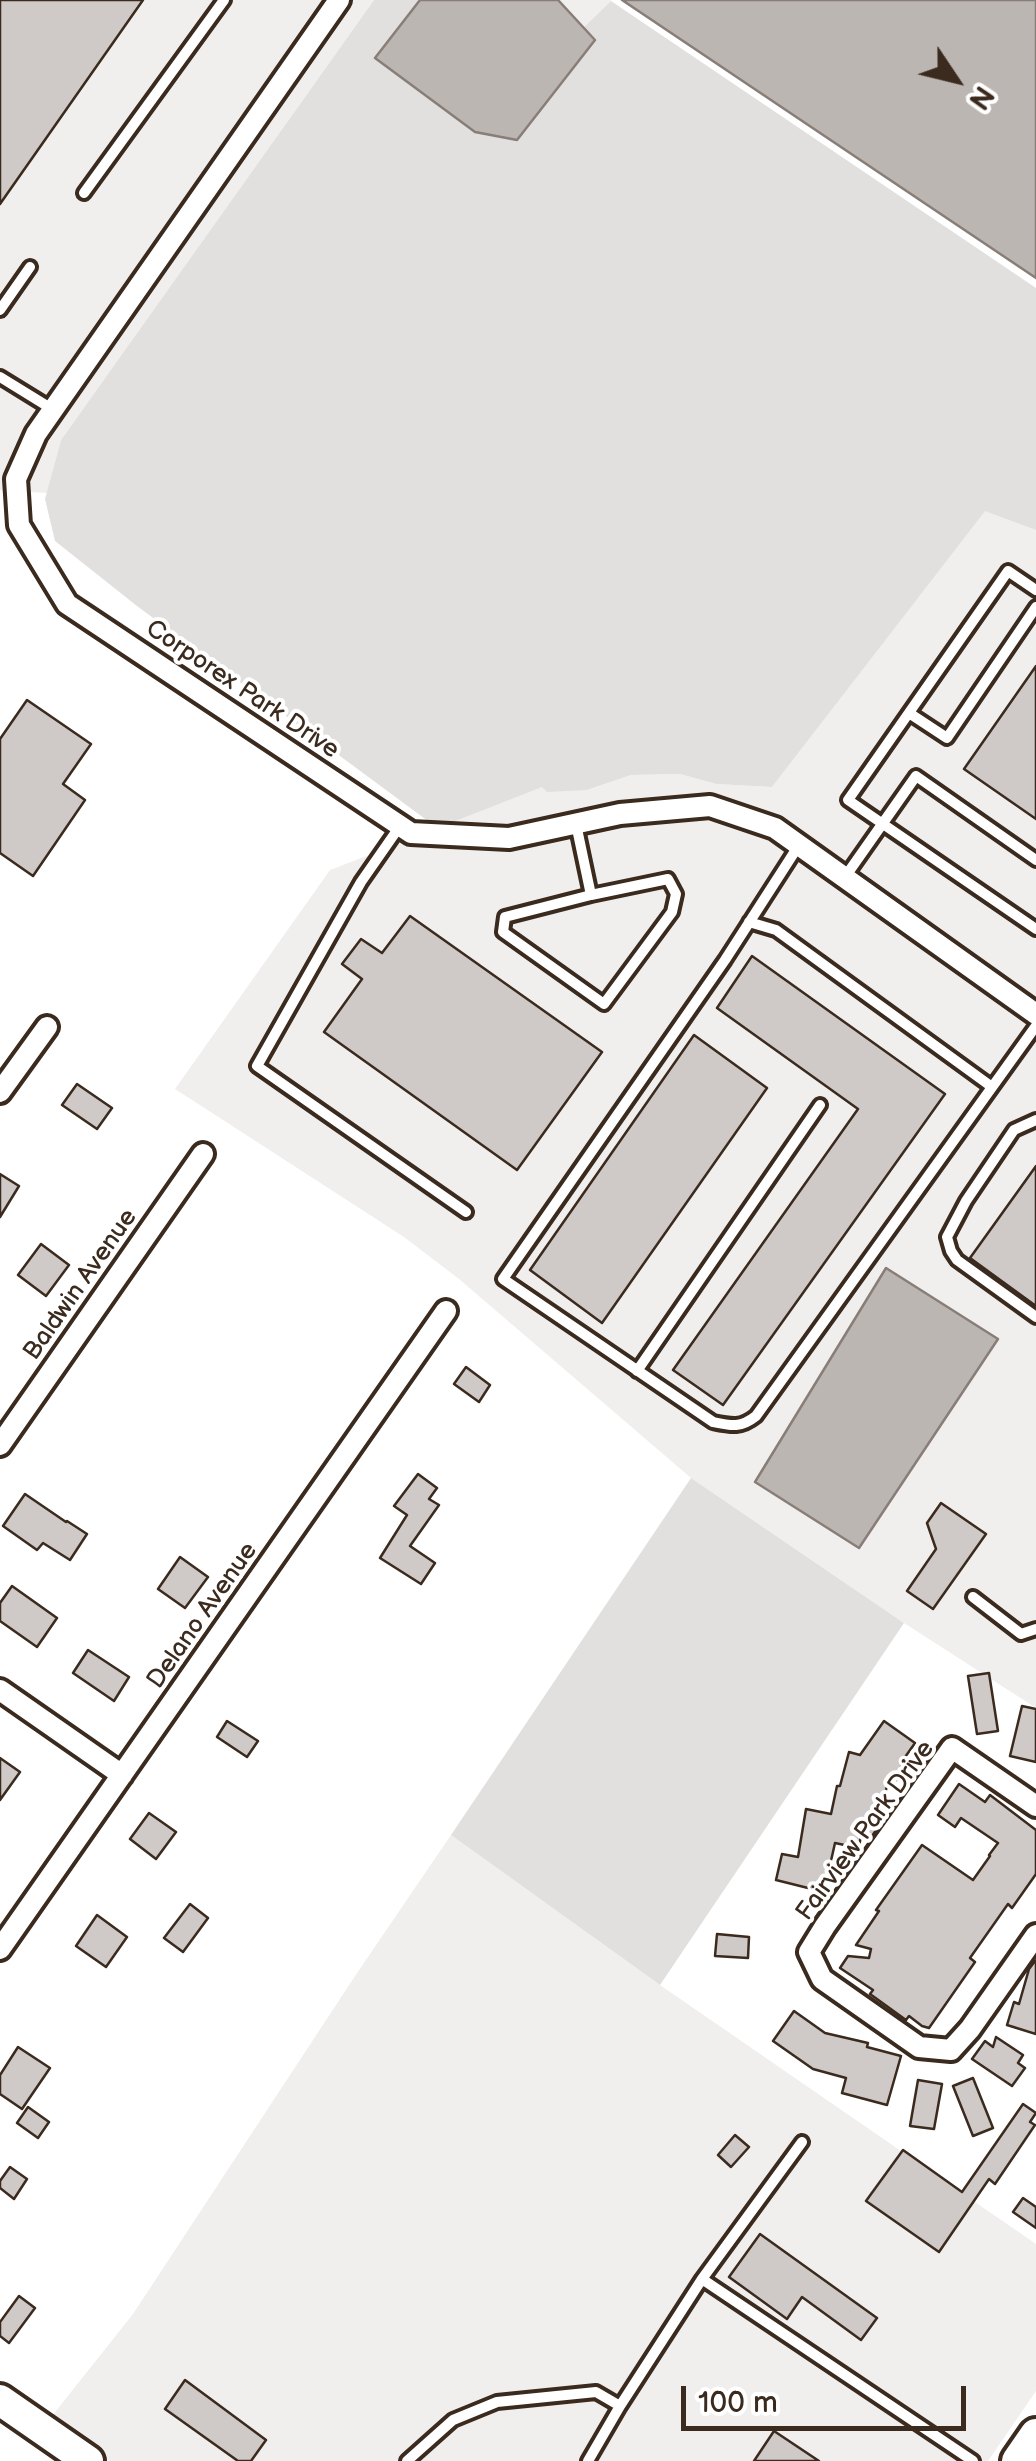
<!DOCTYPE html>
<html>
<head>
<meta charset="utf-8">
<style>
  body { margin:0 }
  #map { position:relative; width:1036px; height:2461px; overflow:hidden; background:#fff; font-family:"Balsamiq Sans",sans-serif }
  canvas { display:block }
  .north { position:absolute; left:906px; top:30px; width:100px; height:100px; -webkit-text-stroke:8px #fff; paint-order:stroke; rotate:125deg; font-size:28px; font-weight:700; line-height:40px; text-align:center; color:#3b2a1e }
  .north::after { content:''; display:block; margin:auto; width:35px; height:45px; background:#3b2a1e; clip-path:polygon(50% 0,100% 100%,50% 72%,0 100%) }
  .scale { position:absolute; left:681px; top:2386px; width:285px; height:45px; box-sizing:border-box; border:5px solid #3b2a1e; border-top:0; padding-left:12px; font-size:30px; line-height:35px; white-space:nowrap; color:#3b2a1e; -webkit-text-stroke:8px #fff; paint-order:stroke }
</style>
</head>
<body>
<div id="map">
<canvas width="1036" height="2461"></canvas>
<div class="north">N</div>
<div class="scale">100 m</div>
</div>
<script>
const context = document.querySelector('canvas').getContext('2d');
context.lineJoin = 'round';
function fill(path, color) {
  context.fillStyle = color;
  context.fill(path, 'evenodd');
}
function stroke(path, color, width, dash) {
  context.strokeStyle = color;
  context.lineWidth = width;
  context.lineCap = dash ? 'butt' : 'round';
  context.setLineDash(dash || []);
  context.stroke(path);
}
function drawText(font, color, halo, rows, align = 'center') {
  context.font = font + ' "Balsamiq Sans",sans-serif';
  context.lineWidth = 8;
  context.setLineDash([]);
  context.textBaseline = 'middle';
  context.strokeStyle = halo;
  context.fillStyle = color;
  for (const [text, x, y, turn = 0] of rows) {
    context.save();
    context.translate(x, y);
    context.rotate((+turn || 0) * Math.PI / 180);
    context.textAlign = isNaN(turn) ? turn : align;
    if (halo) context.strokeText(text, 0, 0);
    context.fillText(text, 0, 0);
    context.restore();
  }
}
fill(new Path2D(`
  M0 0H325L27 428 6 474V491L0 490Z
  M352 0H374L61 440 47 493 27 492V481L46 440Z
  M558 0H611V1L584 27Z
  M985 510 1036 530V1002L777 818 712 796 617 804 507 828 448 824 543 786 587 790 631 775 680 774 716 784 772 787Z
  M710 816 770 837 1036 1025V1708L904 1623 691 1478 459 1279 404 1237 175 1089 330 870 406 841 513 848 623 824Z
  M451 1835 660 1985 1036 2244V2391L988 2461H110L48 2421 133 2314 357 1973Z`), '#f1efee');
fill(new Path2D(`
  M374 0H420L376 58 595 39 584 27 611 1 1036 288V530L985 511 772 787 716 784 680 774 631 775 587 790 547 792 542 787 448 824H432L137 606 55 541 45 499 61 440Z
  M691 1478 904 1623 660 1985 451 1835Z`), '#e2e0de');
const water = new Path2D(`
  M420 0H558L595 40 517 140 475 132 375 58Z
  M622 0H1036V278Z
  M886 1268 998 1339 859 1548 755 1482Z`);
fill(water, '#bcb6b3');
stroke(water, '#887e77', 2.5);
const building = new Path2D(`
  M0 0H143L0 204Z
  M1036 666V819L964 769Z
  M27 700 91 744 63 784 85 800 33 876 0 853V739Z
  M410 916 602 1052 517 1170 324 1032 362 979 342 964 361 939 382 953Z
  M752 956 945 1094 723 1405 673 1370 858 1109 717 1008Z
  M694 1035 767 1088 602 1323 530 1270Z
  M77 1084 112 1108 97 1129 62 1105Z
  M1036 1166V1306L970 1258Z
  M0 1174 19 1186 0 1217Z
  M41 1244 69 1265 46 1296 18 1275Z
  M466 1367 490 1385 479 1402 454 1384Z
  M418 1474 437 1488 429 1499 439 1505 410 1546 435 1563 421 1584 380 1558 407 1515 394 1506Z
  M25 1494 66 1522 67 1521 87 1534 70 1560 43 1543 37 1550 3 1526Z
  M941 1503 986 1534 933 1609 907 1591 936 1549 927 1523Z
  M180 1557 208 1577 185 1608 158 1589Z
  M12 1586 57 1618 37 1647 0 1621V1603Z
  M88 1650 129 1677 114 1701 73 1673Z
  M989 1673 998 1731 977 1734 968 1676Z
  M1022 1706 1036 1709V1762L1010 1756Z
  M227 1721 258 1741 247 1757 217 1737Z
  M884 1721 915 1743 903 1760 897 1780 889 1777 877 1829 872 1836 861 1834 859 1848 835 1843 824 1892 776 1880 782 1854 798 1857 806 1809 831 1814 837 1786H840L849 1752 860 1755Z
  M0 1758 20 1772 0 1800Z
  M959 1784 985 1802 990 1795 1036 1830V1874L1012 1908 1008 1904 970 1958 975 1962 929 2028 922 2026 909 2016 906 2020 870 1994 873 1990 840 1968 848 1956 869 1958 871 1949 856 1945 879 1911 876 1910 922 1845 973 1880 990 1856 989 1855 998 1843 961 1818 955 1827 938 1815Z
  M149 1813 176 1832 156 1859 130 1839Z
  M190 1904 208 1918 183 1952 164 1938Z
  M97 1915 127 1937 106 1967 76 1946Z
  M717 1934 749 1937 748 1958 715 1956Z
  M1035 1961H1036V2034L1007 2025 1014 2002 1019 2004 1029 1969Z
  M794 2011 825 2033 868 2043 867 2047 901 2056 887 2105 842 2093 846 2078 813 2069 773 2041Z
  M996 2037 1023 2055 1018 2063 1025 2068 1012 2086 972 2059 985 2041 993 2047Z
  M18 2047 50 2068 22 2109 0 2094V2075Z
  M973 2078 993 2128 973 2136 953 2086Z
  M918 2080 942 2084 934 2129 910 2126Z
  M1023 2104 1036 2113 1030 2122 1035 2125 995 2184 989 2179 939 2252 866 2201 903 2150 962 2192Z
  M28 2107 49 2122 38 2138 17 2123Z
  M735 2135 749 2147 731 2167 718 2155Z
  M10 2167 27 2179 14 2199 0 2188V2181Z
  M1023 2198 1036 2207V2228L1013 2212Z
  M760 2234 877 2318 861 2340 802 2297 787 2319 729 2277Z
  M19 2296 35 2308 9 2343 0 2336V2322Z
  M185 2380 266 2440 251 2461H238L165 2409Z
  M774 2431 819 2461H754Z`);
fill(building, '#cfcac7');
stroke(building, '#3b2a1e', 2.5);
const lane = new Path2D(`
  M84 193 224 0
  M0 310 30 267
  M0 377 52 409
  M1036 590 1008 571 848 800 1036 929
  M909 713 947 738 1036 607
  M576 824 591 895 668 879 676 894 672 912 604 1004 503 932 505 917 591 895
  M400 826 361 882 257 1066 466 1212
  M799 845 725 960 503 1279 713 1422C732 1426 741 1428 756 1416L1036 1026
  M845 877 916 776 1036 860
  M749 922 776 930 992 1087
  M1036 1120 1014 1130 966 1201 947 1237 951 1251 957 1260 1036 1317
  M637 1371 820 1105
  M973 1597 1021 1634 1036 1629
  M702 2279 973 2461
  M407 2461 453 2420 497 2402 596 2392 620 2406 702 2279 802 2142
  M588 2461 620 2406`);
const street = new Path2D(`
  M339 0 36 434 16 479 19 525 67 604 411 833 509 838 620 814 710 806 775 828 1036 1014
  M0 1092 47 1027
  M0 1445 203 1154
  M0 1690 122 1775
  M1036 1806 952 1748 825 1926 809 1952 822 1979 919 2047 951 2050 970 2029 1036 1935
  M0 1949 446 1311`);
const secondary = new Path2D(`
  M0 2400 88 2461`);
const primary = new Path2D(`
  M1018 2461 1036 2435`);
stroke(lane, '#3b2a1e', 18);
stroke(street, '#3b2a1e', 28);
stroke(secondary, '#3b2a1e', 38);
stroke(primary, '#3b2a1e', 40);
stroke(lane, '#fff', 10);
stroke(street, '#fff', 20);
stroke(secondary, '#fff', 30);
stroke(primary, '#fff', 32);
drawText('25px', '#3b2a1e', '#fff', [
  ["Corporex Park Drive",242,690,34],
  ["Baldwin Avenue",81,1285,-55],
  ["Delano Avenue",203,1616,-55],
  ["Fairview Park Drive",866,1831,-54]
]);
</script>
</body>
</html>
